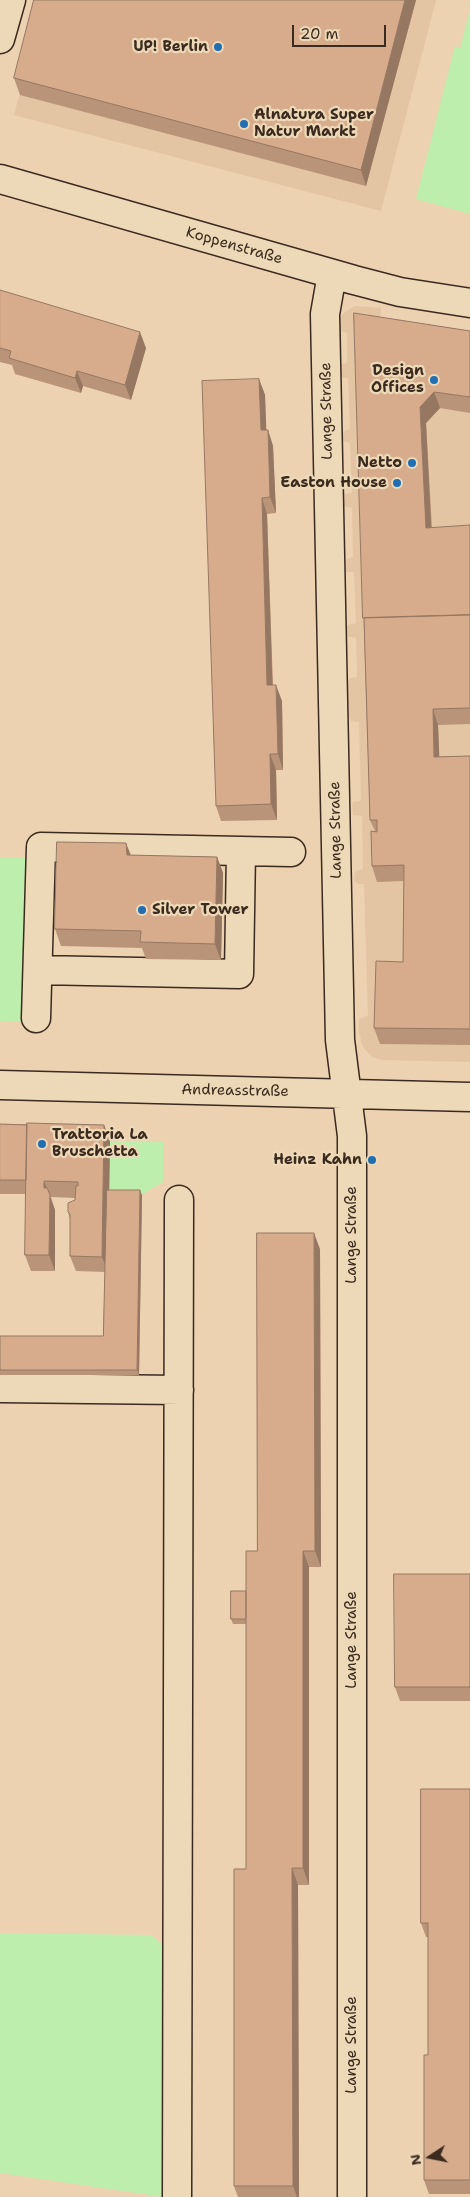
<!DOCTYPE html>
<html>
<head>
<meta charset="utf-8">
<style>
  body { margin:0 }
  #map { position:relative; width:470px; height:2197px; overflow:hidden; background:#ecd2b1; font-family:"Shantell Sans",sans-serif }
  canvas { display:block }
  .north { position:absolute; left:405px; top:2132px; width:50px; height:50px; -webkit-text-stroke:4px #edd8b7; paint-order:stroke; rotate:259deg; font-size:14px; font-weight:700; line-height:20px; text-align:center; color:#3b2a1e }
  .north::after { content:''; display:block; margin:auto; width:18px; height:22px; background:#3b2a1e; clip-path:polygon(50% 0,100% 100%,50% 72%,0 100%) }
  .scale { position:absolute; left:292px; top:25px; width:94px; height:22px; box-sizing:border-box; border:2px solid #3b2a1e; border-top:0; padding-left:6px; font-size:15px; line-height:18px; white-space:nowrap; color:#3b2a1e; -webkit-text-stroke:4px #edd8b7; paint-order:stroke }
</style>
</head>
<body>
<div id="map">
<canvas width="470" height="2197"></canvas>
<div class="north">N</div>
<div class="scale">20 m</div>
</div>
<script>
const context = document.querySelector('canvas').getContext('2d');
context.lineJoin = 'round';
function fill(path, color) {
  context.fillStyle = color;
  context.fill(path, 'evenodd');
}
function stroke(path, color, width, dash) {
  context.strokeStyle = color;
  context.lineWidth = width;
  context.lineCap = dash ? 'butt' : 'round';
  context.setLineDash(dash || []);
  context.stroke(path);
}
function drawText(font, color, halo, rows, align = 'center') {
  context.font = font + ' "Shantell Sans",sans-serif';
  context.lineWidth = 4.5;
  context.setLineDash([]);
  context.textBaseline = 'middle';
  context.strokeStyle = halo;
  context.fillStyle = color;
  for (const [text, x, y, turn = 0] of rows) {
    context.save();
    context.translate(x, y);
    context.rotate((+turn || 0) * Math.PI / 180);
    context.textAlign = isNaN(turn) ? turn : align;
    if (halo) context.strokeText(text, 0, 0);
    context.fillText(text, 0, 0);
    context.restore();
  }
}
fill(new Path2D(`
  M45 0H436L381 211 14 115Z
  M355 306 381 308 380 319 470 332V1062L382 1060 372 1057 363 1047 359 1033V1019L368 1016 364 884H358L354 881 355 871 363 869 362 816 353 815 352 805 353 802 361 801 359 722 351 721 349 717 348 682 350 678 357 677 356 638 346 636V628L348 625 356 623 354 572H346L344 568 345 560 353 557 352 508 343 506 342 498 344 494 352 493 350 443 341 441V432L350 429 348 378 340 377V364L347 363V333L338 330V319L345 312Z`), '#e3c4a3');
fill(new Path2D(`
  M470 10V214L416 199 455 46 460 48Z
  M0 857H26L22 1022 0 1021Z
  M110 1141 163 1142V1182L141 1195H109Z
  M0 1933 151 1935 163 1945V2197L0 2173Z`), '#beeead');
const minor = new Path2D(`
  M0 39 11 0
  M0 179 354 280 400 292 470 303
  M332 274 325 314 340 1040 352 1136V2197
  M38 970 239 974 241 851
  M36 1018 41 847 291 852
  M0 1085 470 1097
  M0 1388 179 1390
  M177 2197 179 1200`);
stroke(minor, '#3b2a1e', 31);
stroke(minor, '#edd8b7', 28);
fill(new Path2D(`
  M34 0H416L366 186 20 95 14 78Z
  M0 290 146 348 131 400 83 386 81 393 15 374 12 365 0 362Z
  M354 313 470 331V413L440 408 426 423 432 528 470 525V724L438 725 439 757 470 756V1045L380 1044 374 1028 403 962 404 881 377 882 372 866 375 831 370 820Z
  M259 379 265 395 266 430H268L273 446 276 513 267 514 273 685 282 701 283 770H276L277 820 221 821 216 806Z
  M126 843 131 855 217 857 223 873 221 960 146 959 142 948 61 946 55 929Z
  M0 1124 104 1125 110 1141 109 1190 142 1195 139 1375H0V1336H103L105 1272 76 1271 70 1256V1219L68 1212 75 1200V1198L51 1197 55 1210V1271H31L25 1255 26 1194H0Z
  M320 1249 321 1567H309V1885H298L299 2197H238L234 2186 246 1869V1624H233L231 1619 246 1591 257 1551Z
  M470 1574V1701H400L395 1687Z
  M470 1789V2194H429L424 2180 428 2055V1937H426L421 1923Z`), '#b99478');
fill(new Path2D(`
  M405 0H416L366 186 361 170Z
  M140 332 146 348 131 400 125 385Z
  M77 371 83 386 81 393 75 378Z
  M259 379 265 395 267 446 261 430Z
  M434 392 440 408 426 423 432 544 426 528 420 407Z
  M268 430 273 446 276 513 270 497Z
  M262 498 267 514 273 701 267 685Z
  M276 685 282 701 283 770 278 754Z
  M433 709 438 725 440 773 434 757Z
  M270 754 276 770 277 820 271 804Z
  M126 843 132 860 127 855Z
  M217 857 223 873 221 960 215 944Z
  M104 1125 110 1141 108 1272 102 1257Z
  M44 1181 55 1210V1271L49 1255 44 1188Z
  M140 1190 142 1195 139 1375 137 1370Z
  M314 1233 320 1249 321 1567 315 1551Z
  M303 1551 309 1567V1885L303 1868Z
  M292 1868 298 1885 299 2197H297L293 2186Z`), '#967862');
const building = new Path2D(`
  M34 0H405L361 170 14 78Z
  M0 290 140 332 125 385 77 371 75 378 9 358 11 351 0 348Z
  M354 313 470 331V397L434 392 420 407 426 528 470 525V615L363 618Z
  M259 379 261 430H268L270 497 262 498 267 685H276L278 754H270L271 804 216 806 202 381Z
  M470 615V708L433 709 434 757 470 756V1029L374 1028 376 961 403 962 404 865 372 866 371 831 377 832V820H370L364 618Z
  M57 842 126 843 127 855 217 857 215 944 140 942 141 931 55 929Z
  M27 1123 104 1125 102 1257 70 1256V1214L68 1212V1203L75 1200 76 1186H78V1182L44 1181V1188H47L50 1195 49 1255H25Z
  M0 1124 27 1125 26 1180H0Z
  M107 1190H140L137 1370H0V1336H103Z
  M257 1233H314L315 1551H303V1868H292L293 2186H234V1869H246V1551H257Z
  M394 1574H470V1687H395Z
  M231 1591H246V1619H231Z
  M421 1789H470V2180H424V2055H428V1923H421Z`);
fill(building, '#d7ac8c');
stroke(building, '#967862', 1);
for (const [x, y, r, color] of [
  [218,47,5,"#1f6fb2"],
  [244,124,5,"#1f6fb2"],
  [434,380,5,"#1f6fb2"],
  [412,463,5,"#1f6fb2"],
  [397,483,5,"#1f6fb2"],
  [142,910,5,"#1f6fb2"],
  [42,1144,5,"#1f6fb2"],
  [372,1160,5,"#1f6fb2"]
]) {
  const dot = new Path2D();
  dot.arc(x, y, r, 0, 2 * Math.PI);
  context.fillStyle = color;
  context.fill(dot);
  stroke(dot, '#edd8b7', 2);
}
drawText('bold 15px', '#3b2a1e', '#edd8b7', [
  ["UP! Berlin",208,47],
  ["Alnatura Super",254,115,"left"],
  ["Natur Markt",254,132,"left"],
  ["Design",424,371],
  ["Offices",424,388],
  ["Netto",402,463],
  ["Easton House",387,483],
  ["Silver Tower",152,910,"left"],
  ["Trattoria La",52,1135,"left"],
  ["Bruschetta",52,1152,"left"],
  ["Heinz Kahn",362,1160]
], 'right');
drawText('15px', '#3b2a1e', '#edd8b7', [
  ["Koppenstraße",234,246,16],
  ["Lange Straße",327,411,-91],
  ["Lange Straße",336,830,-91],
  ["Andreasstraße",235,1091,1],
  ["Lange Straße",352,1235,-90],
  ["Lange Straße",352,1640,-90],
  ["Lange Straße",352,2045,-90]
]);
</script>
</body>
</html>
